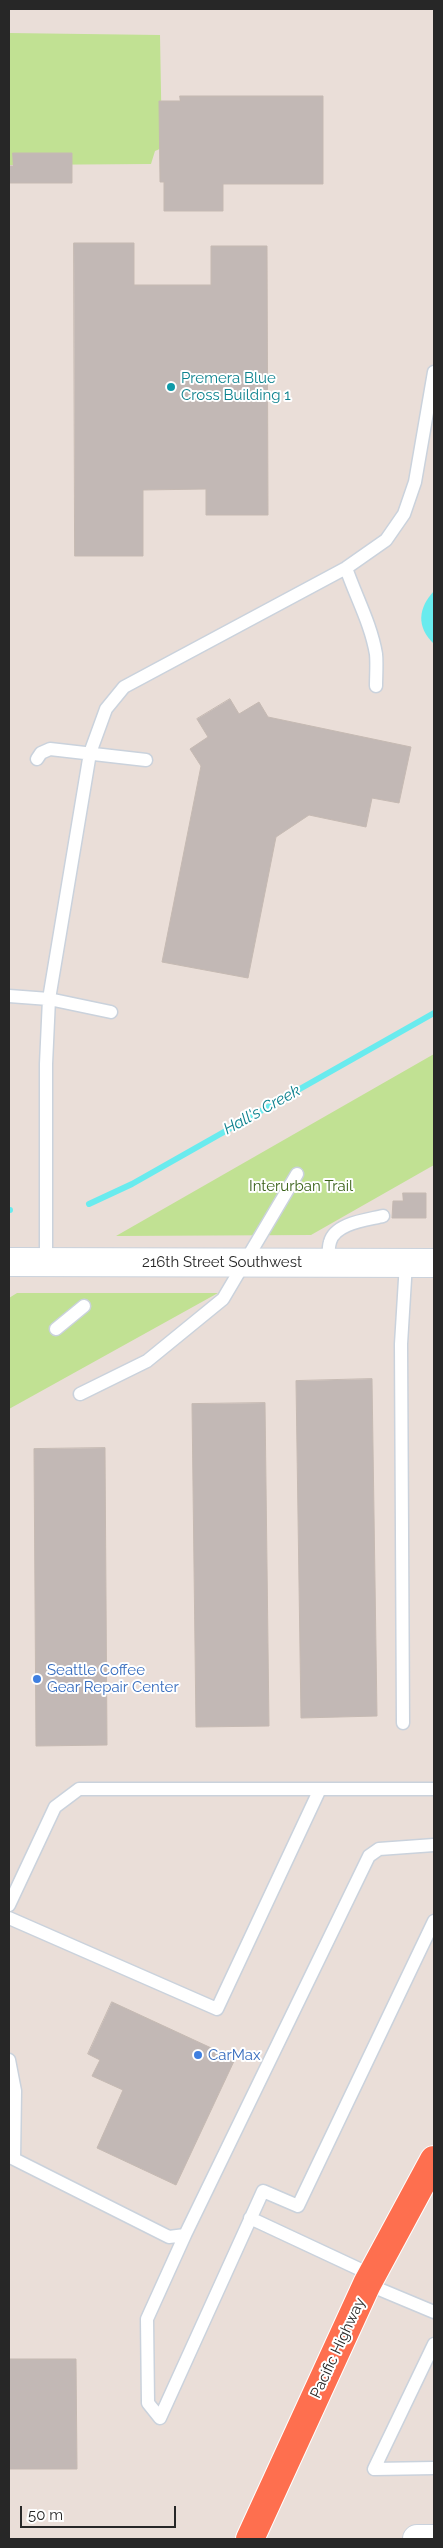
<!DOCTYPE html>
<html>
<head>
<meta charset="utf-8">
<style>
  body { margin:0 }
  #map { position:relative; width:443px; height:2548px; overflow:hidden; background:#eaded8; font-family:Raleway,sans-serif }
  canvas { display:block }
  .frame { position:absolute; inset:0; border:10px solid #272727; pointer-events:none }
  .scale { position:absolute; left:20px; top:2506px; width:156px; height:22px; box-sizing:border-box; border:2px solid #272727; border-top:0; padding-left:6px; font-size:15px; line-height:18px; white-space:nowrap; color:#272727; -webkit-text-stroke:4px #fff; paint-order:stroke }
</style>
</head>
<body>
<div id="map">
<canvas width="443" height="2548"></canvas>
<div class="frame"></div>
<div class="scale">50 m</div>
</div>
<script>
const context = document.querySelector('canvas').getContext('2d');
context.lineJoin = 'round';
function fill(path, color) {
  context.fillStyle = color;
  context.fill(path, 'evenodd');
}
function stroke(path, color, width, dash) {
  context.strokeStyle = color;
  context.lineWidth = width;
  context.lineCap = dash ? 'butt' : 'round';
  context.setLineDash(dash || []);
  context.stroke(path);
}
function drawText(font, color, halo, rows, align = 'center') {
  context.font = font + ' Raleway,sans-serif';
  context.lineWidth = 4;
  context.setLineDash([]);
  context.textBaseline = 'middle';
  context.strokeStyle = halo;
  context.fillStyle = color;
  for (const [text, x, y, turn = 0] of rows) {
    context.save();
    context.translate(x, y);
    context.rotate((+turn || 0) * Math.PI / 180);
    context.textAlign = isNaN(turn) ? turn : align;
    if (halo) context.strokeText(text, 0, 0);
    context.fillText(text, 0, 0);
    context.restore();
  }
}
fill(new Path2D(`
  M9 33 160 35 162 148 155 151 151 164 9 165Z
  M434 1054V1165L311 1235 116 1236Z
  M17 1293H218L9 1409V1298Z`), '#c1e193');
fill(new Path2D(`
  M434 591V644C416 627 418 608 434 591Z`), '#69ebee');
stroke(new Path2D(`
  M89 1204 132 1184 434 1013
  M9 1210H10`), '#69ebee', 6);
const building = new Path2D(`
  M180 96H323V184H223V211H164V182H160L159 101H180Z
  M13 153H72V183H9V166H13Z
  M74 243H134V285H211V246H267L268 515H206V489L143 490V556H75Z
  M230 699 239 714 259 702 268 717 411 747 399 803 372 798 366 827 309 815 276 837 248 978 162 962 201 766 190 749 208 737 197 719Z
  M403 1193H426V1218H392L393 1201H403Z
  M372 1379 377 1716 301 1718 296 1381Z
  M265 1403 269 1726 196 1727 192 1404Z
  M105 1448 107 1745 36 1746 34 1449Z
  M112 2002 235 2059 176 2185 97 2148 123 2090 92 2076 100 2060 88 2054Z
  M9 2359H76L77 2469H9Z`);
fill(building, '#c2b8b5');
stroke(building, '#c5b9b2', 1);
const lane = new Path2D(`
  M346 568C356 597 371 624 376 654 377 664 376 676 376 686
  M37 759 41 753 50 749 146 760
  M9 996 49 999 111 1012
  M46 1262V1064L49 999 90 753 106 709 124 687 346 568 386 540 404 514 415 482 434 372
  M328 1262C329 1256 328 1248 330 1242 335 1223 367 1220 383 1216
  M56 1329 84 1306
  M80 1394 147 1361 223 1299 297 1174
  M403 1723 401 1344 406 1263
  M434 1845 379 1849 369 1856 185 2235 147 2319 148 2403 160 2418 263 2191 298 2206 434 1921
  M9 1905 55 1807 79 1789H434
  M9 1918 217 2009 320 1789
  M9 2060 15 2091 14 2159 169 2237 185 2235
  M250 2218 372 2275
  M367 2284 434 2312
  M434 2344 374 2469 434 2468`);
const secondary = new Path2D(`
  M9 1262 434 1263
  M417 2539H434`);
const highway = new Path2D(`
  M250 2539 367 2284 434 2160`);
stroke(lane, '#cad2dc', 15);
stroke(secondary, '#cad2dc', 30);
stroke(highway, '#fff', 30);
stroke(lane, '#fff', 12);
stroke(secondary, '#fff', 28);
stroke(highway, '#fe6f4f', 28);
for (const [x, y, r, color] of [
  [171,387,5,"#0f9aa8"],
  [37,1679,5,"#3f7fe0"],
  [198,2055,5,"#3f7fe0"]
]) {
  const dot = new Path2D();
  dot.arc(x, y, r, 0, 2 * Math.PI);
  context.fillStyle = color;
  context.fill(dot);
  stroke(dot, '#fff', 2);
}
drawText('15px', '#0d838f', '#fff', [
  ["Premera Blue",181,378],
  ["Cross Building 1",181,395]
], 'left');
drawText('15px', '#3a6219', '#fff', [
  ["Interurban Trail",301,1186]
]);
drawText('15px', '#272727', '#fff', [
  ["216th Street Southwest",222,1262],
  ["Pacific Highway",338,2348,-65]
]);
drawText('15px', '#366cbe', '#fff', [
  ["Seattle Coffee",47,1670],
  ["Gear Repair Center",47,1687],
  ["CarMax",208,2055]
], 'left');
drawText('italic 16px', '#0d818e', '#fff', [
  ["Hall's Creek",262,1110,-29]
]);
</script>
</body>
</html>
